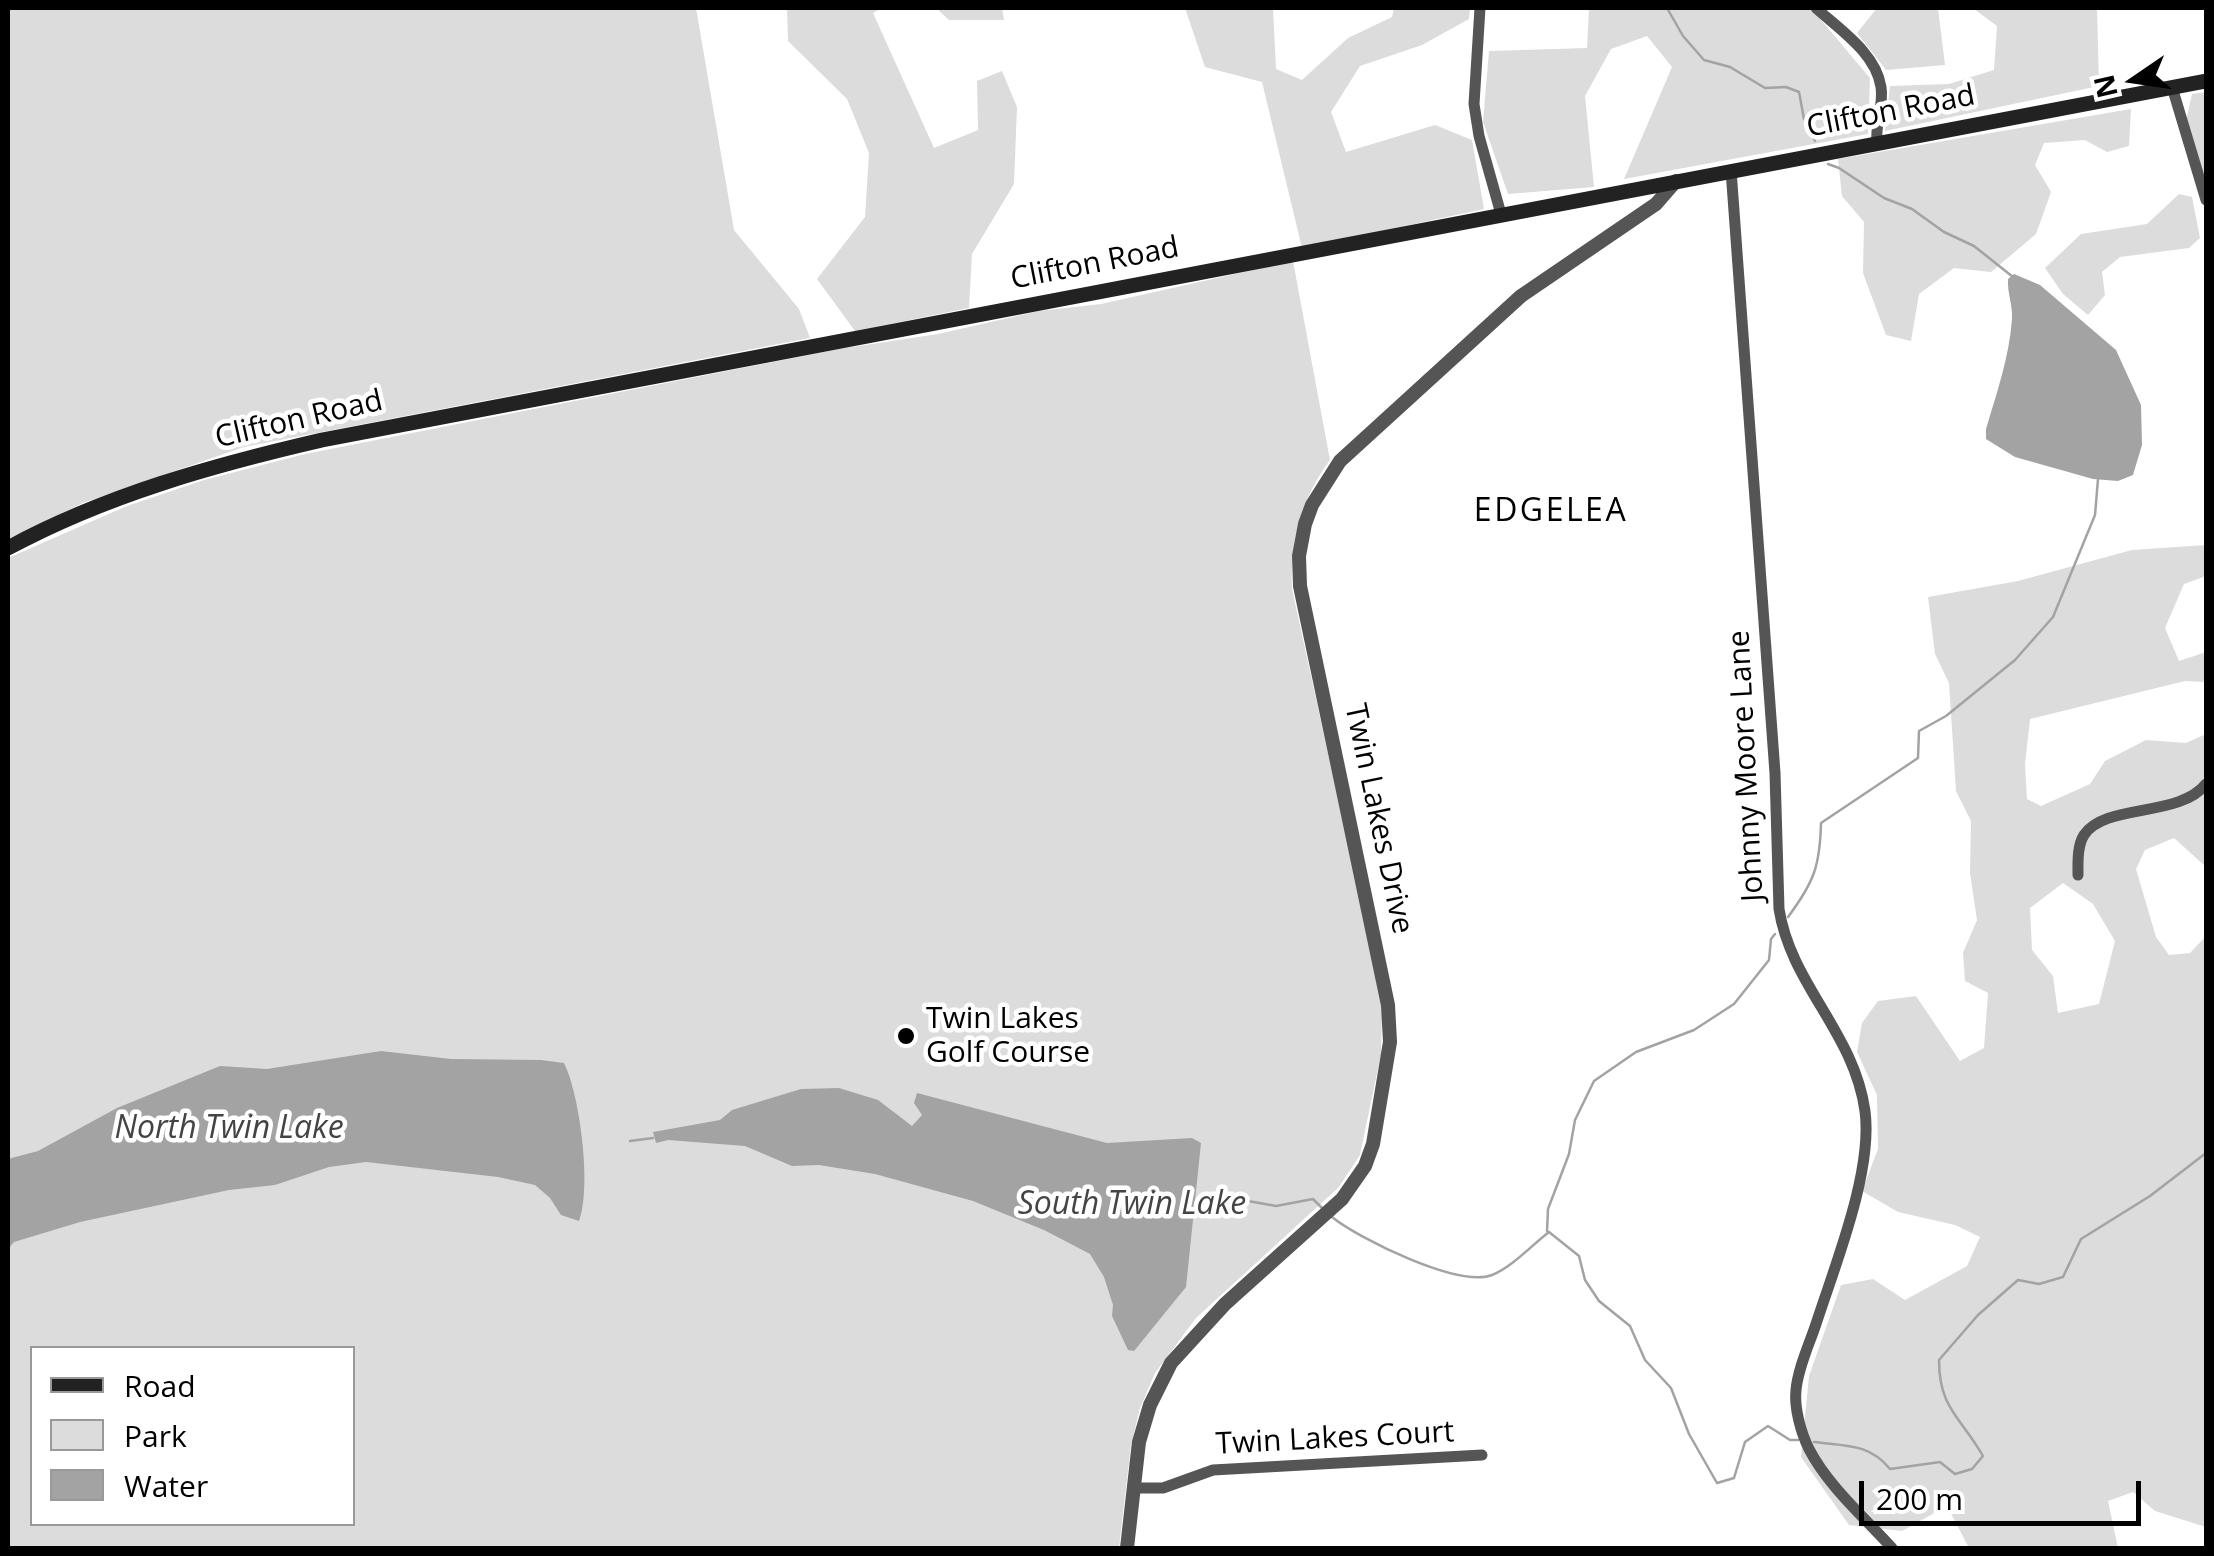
<!DOCTYPE html>
<html>
<head>
<meta charset="utf-8">
<style>
  body { margin:0 }
  #map { position:relative; width:2214px; height:1556px; overflow:hidden; background:#fff; font-family:"Open Sans",sans-serif }
  canvas { display:block }
  .frame { position:absolute; inset:0; border:10px solid #000; pointer-events:none }
  .legend { position:absolute; left:30px; top:1346px; width:325px; height:180px; box-sizing:border-box; background:#fff; border:2px solid #999; margin:0; padding:12px 18px; list-style:none; font-size:30px; color:#000 }
  .legend li { display:flex; align-items:center; gap:20px; height:50px }
  .legend b { width:50px; border:2px solid #999 }
  .north { position:absolute; left:2084px; top:30px; width:100px; height:100px; -webkit-text-stroke:8px #fff; paint-order:stroke; rotate:257deg; font-size:28px; font-weight:700; line-height:40px; text-align:center; color:#000 }
  .north::after { content:''; display:block; margin:auto; width:35px; height:45px; background:#000; clip-path:polygon(50% 0,100% 100%,50% 72%,0 100%) }
  .scale { position:absolute; left:1859px; top:1481px; width:282px; height:45px; box-sizing:border-box; border:5px solid #000; border-top:0; padding-left:12px; font-size:30px; line-height:35px; white-space:nowrap; color:#000; -webkit-text-stroke:8px #fff; paint-order:stroke }
</style>
</head>
<body>
<div id="map">
<canvas width="2214" height="1556"></canvas>
<div class="frame"></div>
<ul class="legend">
<li><b style="height:12px;background:#222"></b>Road</li>
<li><b style="height:28px;background:#dcdcdc"></b>Park</li>
<li><b style="height:28px;background:#a3a3a3"></b>Water</li>
</ul>
<div class="north">N</div>
<div class="scale">200 m</div>
</div>
<script>
const context = document.querySelector('canvas').getContext('2d');
context.lineJoin = 'round';
function fill(path, color) {
  context.fillStyle = color;
  context.fill(path, 'evenodd');
}
function stroke(path, color, width, dash) {
  context.strokeStyle = color;
  context.lineWidth = width;
  context.lineCap = dash ? 'butt' : 'round';
  context.setLineDash(dash || []);
  context.stroke(path);
}
function drawText(font, color, halo, rows, align = 'center') {
  context.font = font + ' "Open Sans",sans-serif';
  context.lineWidth = 9;
  context.setLineDash([]);
  context.textBaseline = 'middle';
  context.strokeStyle = halo;
  context.fillStyle = color;
  for (const [text, x, y, turn = 0] of rows) {
    context.save();
    context.translate(x, y);
    context.rotate((+turn || 0) * Math.PI / 180);
    context.textAlign = isNaN(turn) ? turn : align;
    if (halo) context.strokeText(text, 0, 0);
    context.fillText(text, 0, 0);
    context.restore();
  }
}
fill(new Path2D(`
  M8 8H696L734 230 799 309 810 338 244 447 83 503 8 539Z
  M787 8H882L873 13 934 148 978 130 977 81 1002 71 1017 107 1014 184 972 254 969 308 855 331 817 279 865 217 869 153 847 99 788 41Z
  M936 8H1002L1004 20H949Z
  M1185 8H1273L1276 69 1302 80 1348 38 1392 17 1394 8H1470L1469 19 1422 45 1360 66 1331 112 1346 152 1435 125 1472 140 1484 209 1302 248 1262 82 1205 67Z
  M1589 8H1811L1870 78 1868 134 1624 179 1672 67 1647 36 1611 49 1585 96 1594 187 1508 194 1483 122 1489 51 1587 48Z
  M1877 8H1938L1945 65 1886 70 1857 33Z
  M1952 8H2097L2099 86 1885 131 1890 86 1949 84 1994 70 1997 26 1974 9Z
  M2206 92V182L2186 121 2192 94Z
  M2131 109 2129 146 2107 152 2085 140 2044 143 2035 165 2051 192 2036 234 1991 272 1954 268 1919 294 1911 341 1886 335 1863 273 1864 222 1842 196 1838 159Z
  M2179 194 2192 197 2200 238 2189 248 2120 257 2102 272 2105 295 2088 315 2063 294 2045 268 2081 234 2147 224Z
  M1293 261 1330 460C1301 499 1290 540 1292 589L1379 987 1382 1012 1381 1054 1360 1155 1339 1187 1196 1318 1155 1373 1140 1408 1131 1445 1119 1548H8V558L127 506 204 480 305 454 839 349 938 334 1039 311 1101 304ZM32 1348H352V1524H32Z
  M2206 545V576L2184 584 2165 628 2179 661 2206 652V682L2185 681 2030 719 2025 764 2027 799 2041 806 2090 784 2105 761 2146 740 2186 743 2206 734V867L2174 838 2145 850 2136 869 2156 937 2169 955 2190 953 2206 936V1527L2155 1511 2133 1492 2108 1501 2118 1548H1969L1947 1506 1902 1531 1849 1525 1801 1457 1809 1376 1841 1285 1873 1279 1905 1300 1967 1266 1980 1237 1955 1225 1898 1212 1862 1191 1878 1149 1877 1095 1857 1052 1862 1023 1878 1001 1916 996 1960 1061 1984 1048 1988 993 1965 981 1963 953 1977 920 1970 873 1971 821 1956 791 1949 683 1935 654 1928 597 2018 581 2132 550ZM2063 883 2093 904 2115 941 2099 1004 2058 1013 2053 976 2032 950 2030 908Z`), '#dcdcdc');
fill(new Path2D(`
  M2014 274 2040 285 2116 350 2141 405 2142 445 2133 475 2118 481 2093 479 2015 457 1986 439V429C1997 392 2009 358 2012 319 2013 306 2007 292 2008 279Z
  M381 1051 451 1059 541 1060 564 1063C580 1095 592 1188 579 1221L561 1215 550 1198 535 1185 498 1177 366 1162 329 1167 275 1185 229 1190 80 1222 14 1242 8 1249V1159L38 1151 117 1108 220 1066 267 1069Z
  M839 1088 878 1100 912 1126 922 1115 914 1103 917 1093 1107 1143 1192 1138 1201 1143 1186 1287 1134 1351 1128 1350 1112 1316 1113 1305 1104 1277 1090 1254 1044 1230 973 1201 875 1174 819 1165 792 1166 745 1146 668 1140 656 1143 653 1132 720 1120 732 1110 801 1089Z`), '#a3a3a3');
stroke(new Path2D(`
  M1667 8 1683 36 1704 60 1730 67 1765 88 1786 87 1799 92 1804 119 1815 141
  M1828 164 1839 168 1884 198 1912 209 1944 232 1974 246 2013 277
  M1788 917C1814 882 1820 866 1821 823L1918 758 1919 731 1946 716 2015 660 2053 617 2095 515 2098 479
  M630 1141 653 1138
  M1248 1201 1276 1206 1313 1199 1322 1208
  M1332 1217C1359 1239 1459 1288 1492 1275 1512 1267 1532 1245 1549 1232L1579 1256 1585 1280 1599 1301 1630 1326 1645 1360 1671 1388 1689 1434 1717 1483 1734 1478 1745 1442 1768 1426 1790 1440H1798
  M1547 1231 1548 1209 1569 1154 1575 1120 1594 1081 1636 1052 1694 1030 1734 1004 1769 960 1771 939 1775 934
  M1814 1442C1845 1446 1869 1443 1890 1469L1940 1462 1955 1474 1972 1469 1983 1456C1961 1417 1939 1409 1939 1360L1978 1315 2018 1280 2039 1284 2063 1277 2081 1239 2150 1196 2206 1153`), '#a3a3a3', 2.5);
stroke(new Path2D(`
  M1480 8 1474 104 1479 136 1501 214
  M1816 8C1839 29 1876 53 1881 87 1884 105 1875 123 1877 142
  M2172 87 2206 200
  M1731 170 1775 773 1779 909C1791 985 1854 1032 1865 1111 1873 1172 1835 1265 1816 1324 1809 1345 1798 1368 1796 1390 1794 1408 1801 1433 1809 1449 1828 1486 1865 1518 1892 1548
  M2078 875C2078 863 2077 846 2084 835 2105 803 2179 818 2206 784
  M1134 1488H1163L1213 1470 1482 1455`), '#555', 11);
stroke(new Path2D(`
  M1127 1548 1139 1442 1150 1405 1171 1363 1225 1304 1342 1199 1365 1166 1373 1144 1390 1042 1388 1005 1300 586 1299 556 1305 524 1312 505 1340 461 1521 296 1656 204 1676 181`), '#555', 14);
stroke(new Path2D(`
  M8 548C106 495 214 465 322 440L2206 81`), '#222', 15);
for (const [x, y, r, color] of [
  [906,1036,10,"#000"]
]) {
  const dot = new Path2D();
  dot.arc(x, y, r, 0, 2 * Math.PI);
  context.fillStyle = color;
  context.fill(dot);
  stroke(dot, '#fff', 4);
}
drawText('30px', '#000', '#fff', [
  ["Clifton Road",1891,112,-11],
  ["Clifton Road",1095,264,-11],
  ["Clifton Road",299,420,-13],
  ["Johnny Moore Lane",1747,766,-93],
  ["Twin Lakes Drive",1378,819,78],
  ["Twin Lakes Court",1335,1439,-3]
]);
drawText('30px', '#000', '#fff', [
  ["Twin Lakes",926,1019],
  ["Golf Course",926,1053]
], 'left');
context.letterSpacing = '2.5px';
drawText('32px', '#000', '#fff', [
  ["EDGELEA",1551,512]
]);
context.letterSpacing = '0px';
drawText('italic 32px', '#444', '#fff', [
  ["North Twin Lake",229,1129],
  ["South Twin Lake",1132,1205]
]);
</script>
</body>
</html>
